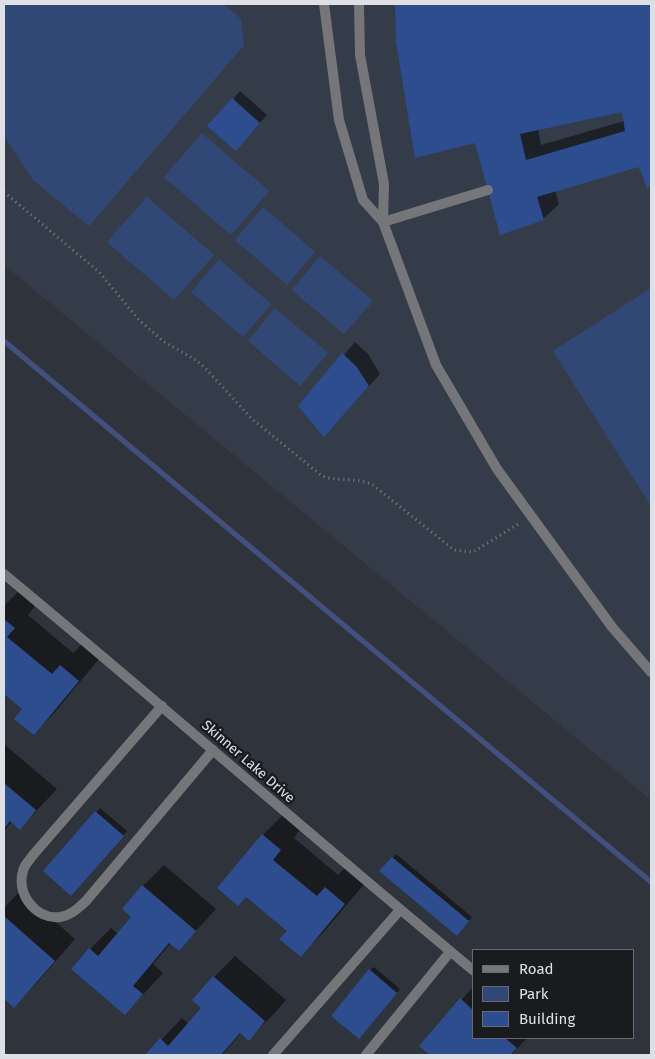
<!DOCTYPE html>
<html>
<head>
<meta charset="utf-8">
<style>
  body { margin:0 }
  #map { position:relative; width:655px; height:1059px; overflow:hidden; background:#2f333b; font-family:"Fira Sans",sans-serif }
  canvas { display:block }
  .frame { position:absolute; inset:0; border:5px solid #dde0e5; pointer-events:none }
  .legend { position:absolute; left:472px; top:949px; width:162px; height:90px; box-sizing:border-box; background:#191b1e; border:1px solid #676a6e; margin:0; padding:6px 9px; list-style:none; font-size:15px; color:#dde0e5 }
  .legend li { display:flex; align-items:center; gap:10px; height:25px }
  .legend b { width:25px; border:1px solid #676a6e }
</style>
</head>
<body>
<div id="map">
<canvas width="655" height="1059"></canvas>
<div class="frame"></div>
<ul class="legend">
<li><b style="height:6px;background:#74767a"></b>Road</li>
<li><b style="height:14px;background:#314877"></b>Park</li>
<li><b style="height:14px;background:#2e4d8f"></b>Building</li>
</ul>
</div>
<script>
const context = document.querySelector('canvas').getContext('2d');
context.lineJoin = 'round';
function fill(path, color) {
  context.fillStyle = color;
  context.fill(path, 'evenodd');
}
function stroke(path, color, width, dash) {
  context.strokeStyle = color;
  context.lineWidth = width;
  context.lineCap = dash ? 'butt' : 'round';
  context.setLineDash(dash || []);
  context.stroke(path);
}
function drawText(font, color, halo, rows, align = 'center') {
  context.font = font + ' "Fira Sans",sans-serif';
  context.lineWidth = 5;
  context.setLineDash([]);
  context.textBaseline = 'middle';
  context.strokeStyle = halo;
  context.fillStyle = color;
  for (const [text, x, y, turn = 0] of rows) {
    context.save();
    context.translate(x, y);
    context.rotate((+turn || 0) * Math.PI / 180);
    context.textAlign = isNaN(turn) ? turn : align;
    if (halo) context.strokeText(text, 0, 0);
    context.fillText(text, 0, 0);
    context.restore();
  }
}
fill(new Path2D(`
  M4 4H651V800L4 265Z`), '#353c49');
fill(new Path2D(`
  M4 4H223L241 19 244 45 89 226 33 180 4 136Z
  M202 133 269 191 231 235 164 177Z
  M147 197 214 255 174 300 107 242Z
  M263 207 315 252 287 285 235 240Z
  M320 256 373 301 344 334 292 290Z
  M219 259 271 304 243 337 191 292Z
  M651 288V506L553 351Z
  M275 308 328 353 300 386 248 341Z`), '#314877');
fill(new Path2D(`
  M396 4H651V185L648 186 640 165 555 190 559 204 543 219 476 142 398 42ZM623 111 624 121 541 145 538 129Z
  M240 91 267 115 236 150 233 99Z
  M355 342 368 354 380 374 336 423 300 406Z
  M18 592 35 606 28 615 73 653 82 644 99 659 55 712 34 733 24 709 4 692V606Z
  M5 745 57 789 20 828 12 821 4 831Z
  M100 808 127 831 75 891 44 871Z
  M284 814 301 828 294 838 338 875 347 866 366 882 322 934 300 955 288 930 263 835Z
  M396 854 472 917 460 931 393 858Z
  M164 865 216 909 179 949 171 943 153 964 163 973 125 1014 90 949 111 928 118 934 133 917 143 886Z
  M20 891 75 939 35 985 14 1006 4 997V908Z
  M235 956 286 1000 270 1018 248 1039 241 1033 223 1054 224 1055H147L182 1018 189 1024 202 1008 214 977Z
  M374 967 400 989 362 1034 370 970Z
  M474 986V1038H527L511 1055H431L420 1046Z`), '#0007');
stroke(new Path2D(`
  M4 341 651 882`), '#43507e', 5.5);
fill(new Path2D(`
  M395 4H651V186L647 188 639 167 537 197 544 220 500 235 475 143 415 158 396 42ZM622 112 625 131 526 160 520 134Z
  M232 98 260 123 236 151 207 126Z
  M342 353 356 366 369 386 324 437 298 406Z
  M4 619 15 628 7 637 52 674 60 665 79 681 34 735 14 719 22 709 4 694Z
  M4 783 36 810 20 830 10 821 4 829Z
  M95 811 124 836 71 896 43 871Z
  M262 834 281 850 273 860 317 896 325 887 345 904 301 957 279 939 287 931 246 897 238 906 217 888Z
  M392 857 469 921 457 936 379 871Z
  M142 885 196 931 179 951 169 943 133 986 143 994 125 1015 71 969 89 948 98 956 131 917 122 909Z
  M4 916 55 961 14 1008 4 999Z
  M369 969 397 993 359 1039 331 1016Z
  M213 976 265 1021 249 1041 240 1033 221 1055H145L160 1038 168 1046 201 1008 192 1000Z
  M460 998 474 1011V1038H505L517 1048 510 1055H430L419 1046Z`), '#2e4d8f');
stroke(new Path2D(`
  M4 192 99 272 139 320 163 341 196 360 206 369 252 419 322 476C339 482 357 477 373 485L454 550 473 552 520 523`), '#7b7f85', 3, [1, 4]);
stroke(new Path2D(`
  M383 222 488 190
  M162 706 33 855C30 860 24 865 23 871 16 894 36 920 60 917 72 915 78 908 86 901L213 750
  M273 1055 400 910
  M366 1055 450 952`), '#74767a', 10);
stroke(new Path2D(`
  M324 4 339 120 363 200 383 222 384 184 360 55 359 4
  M383 222 436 365 497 469 612 627 651 672
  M4 574C162 705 316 840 474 971`), '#74767a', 10);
drawText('14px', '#dde0e5', '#191b1e', [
  ["Skinner Lake Drive",248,762,41]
]);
</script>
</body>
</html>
